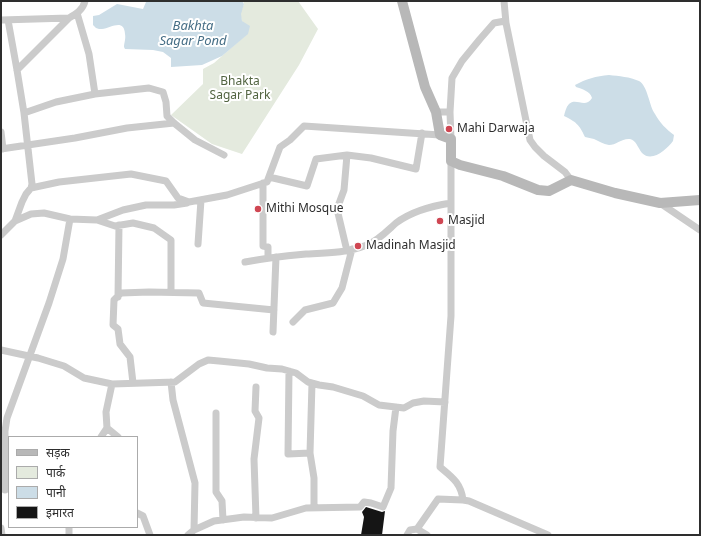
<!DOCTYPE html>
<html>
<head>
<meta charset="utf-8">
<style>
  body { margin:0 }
  #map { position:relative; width:701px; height:536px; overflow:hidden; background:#fff; font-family:"Noto Sans","Noto Sans Devanagari",sans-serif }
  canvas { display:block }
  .frame { position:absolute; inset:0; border:2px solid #2e2e2e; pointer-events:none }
  .legend { position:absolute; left:8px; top:436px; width:130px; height:92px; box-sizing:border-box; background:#fff; border:1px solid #ababab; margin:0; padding:5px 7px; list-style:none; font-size:12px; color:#2e2e2e }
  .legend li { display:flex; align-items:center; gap:8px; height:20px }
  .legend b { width:20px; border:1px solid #ababab }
</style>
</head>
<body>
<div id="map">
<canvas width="701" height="536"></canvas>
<div class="frame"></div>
<ul class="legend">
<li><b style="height:5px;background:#b8b8b8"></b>सड़क</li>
<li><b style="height:11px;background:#e4eade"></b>पार्क</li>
<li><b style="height:11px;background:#ccdde7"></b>पानी</li>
<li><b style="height:11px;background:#151515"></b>इमारत</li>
</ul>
</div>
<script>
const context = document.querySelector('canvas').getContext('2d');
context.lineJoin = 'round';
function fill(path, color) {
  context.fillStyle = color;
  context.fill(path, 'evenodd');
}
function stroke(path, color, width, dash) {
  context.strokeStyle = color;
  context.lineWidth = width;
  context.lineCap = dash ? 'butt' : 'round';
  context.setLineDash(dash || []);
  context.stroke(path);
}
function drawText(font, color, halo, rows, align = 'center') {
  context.font = font + ' "Noto Sans",sans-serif';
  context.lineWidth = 4;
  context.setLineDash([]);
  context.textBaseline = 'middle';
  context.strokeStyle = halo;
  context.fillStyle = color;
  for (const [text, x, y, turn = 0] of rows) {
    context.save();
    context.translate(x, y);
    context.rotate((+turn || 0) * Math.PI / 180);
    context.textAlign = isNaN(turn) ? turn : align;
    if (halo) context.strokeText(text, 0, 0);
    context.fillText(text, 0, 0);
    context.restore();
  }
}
fill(new Path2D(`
  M243 1H298L318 29 299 65 242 154 212 144 171 115 203 84V69L214 63 247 34 242 21 240 14 244 4Z`), '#e4eade');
fill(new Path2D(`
  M145 1H242L244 4 241 14 242 21 250 26 248 34 222 56 202 65 171 67V58L163 52 153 50 125 49 124 47C124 43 126 39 125 34 124 18 111 28 102 29 100 29 98 29 96 28L93 25V16L99 15 117 4 143 9 146 2Z
  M609 75C619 76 630 77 639 81 648 86 649 106 655 114 660 123 666 129 674 135L673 141C667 149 652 163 642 153 638 148 636 140 630 139 622 138 616 145 609 145 603 144 599 141 594 139 591 138 588 138 585 137 579 124 576 122 564 116 565 112 566 107 569 104 576 97 585 109 592 98 590 91 582 89 576 87L575 85C586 79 596 76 609 75Z`), '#ccdde7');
fill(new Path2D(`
  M366 507 382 512 385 511 382 535H361L364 517 362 512Z`), '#151515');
stroke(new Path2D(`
  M504 1 506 23 530 140 535 147 544 156 565 172 571 180
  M77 13 89 54 95 94
  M1 20 69 18
  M17 70 69 18C76 14 83 10 85 1
  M436 112H450L451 139
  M450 112 452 78 462 61 480 39 494 23 505 21
  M24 113 56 102 95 94 149 88 163 92 166 102 167 116 174 123 195 140 224 155
  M1 132 3 149
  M1 149 75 138 127 128 174 123
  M451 161V316L440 467C452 477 461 483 463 500L469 501 548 535
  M269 177 307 186 316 159 347 155 371 158 416 169 422 133
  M263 183V246L268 247V257
  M31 188 59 182 131 174 166 181 178 198 189 202 227 195 267 182 280 147 290 140 304 126 440 135
  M660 203 700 230
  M97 220 115 226 133 223 154 228 171 240V292
  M15 221 31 214 44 213 70 219 97 220 123 210 146 205H174L187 203
  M1 235 15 221 22 202 26 194 31 188 32 184 24 113 17 70 8 20
  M198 244 201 200
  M347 251 337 209 344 190 347 155
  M245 262C266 258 285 256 306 254 327 253 347 253 367 245 379 240 387 231 396 223 412 211 431 206 451 203
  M118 297 119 225
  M293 322 305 310 333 303 342 288 352 249
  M273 332 276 257
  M1 350 38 358 64 366 84 378 112 384 175 382 199 364 208 360 219 361 249 364 267 368 282 369 296 373 308 382 319 385 333 387 363 396 379 405 404 408 413 403 424 401 445 402
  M289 371 288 454 310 453
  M171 382 173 400 195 483 194 530
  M133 383 130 357 120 344 118 329 113 325 114 300 121 293 149 292 199 293 203 303 274 310
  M312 383 310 453 314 478V508
  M112 384 106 412 107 428 118 437
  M216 413V492L222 501 223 520
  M101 437 107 428
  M5 490V431L7 418 49 303 63 259 70 219
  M137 513 143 516 150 535
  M256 518 254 459 259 418 255 411 256 387
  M69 527V535
  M1 528 2 535
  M417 529 427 535
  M188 535 194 530 214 521 244 517 272 518 306 508 360 507 364 502 371 503 383 507 391 488 393 431 396 407
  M407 535 410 530 417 529 438 499 463 500`), '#cbcbcb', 7);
stroke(new Path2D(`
  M402 1 425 87 436 112 440 135 451 139V161L460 165 503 176 538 190 549 191 571 180 615 193 660 203 700 200`), '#b8b8b8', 10);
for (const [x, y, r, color] of [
  [449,129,4,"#cf4652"],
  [258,209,4,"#cf4652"],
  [440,221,4,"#cf4652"],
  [358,246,4,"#cf4652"]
]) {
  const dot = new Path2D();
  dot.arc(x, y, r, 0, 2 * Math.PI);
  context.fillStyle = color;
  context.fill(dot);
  stroke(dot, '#fff', 1.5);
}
drawText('12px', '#526441', '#fff', [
  ["Bhakta",240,82],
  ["Sagar Park",240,96]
]);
drawText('12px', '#2e2e2e', '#fff', [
  ["Mahi Darwaja",457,129],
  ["Mithi Mosque",266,209],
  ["Masjid",448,221],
  ["Madinah Masjid",366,246]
], 'left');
drawText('italic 13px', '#466e86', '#fff', [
  ["Bakhta",193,26],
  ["Sagar Pond",193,41]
]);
</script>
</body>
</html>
